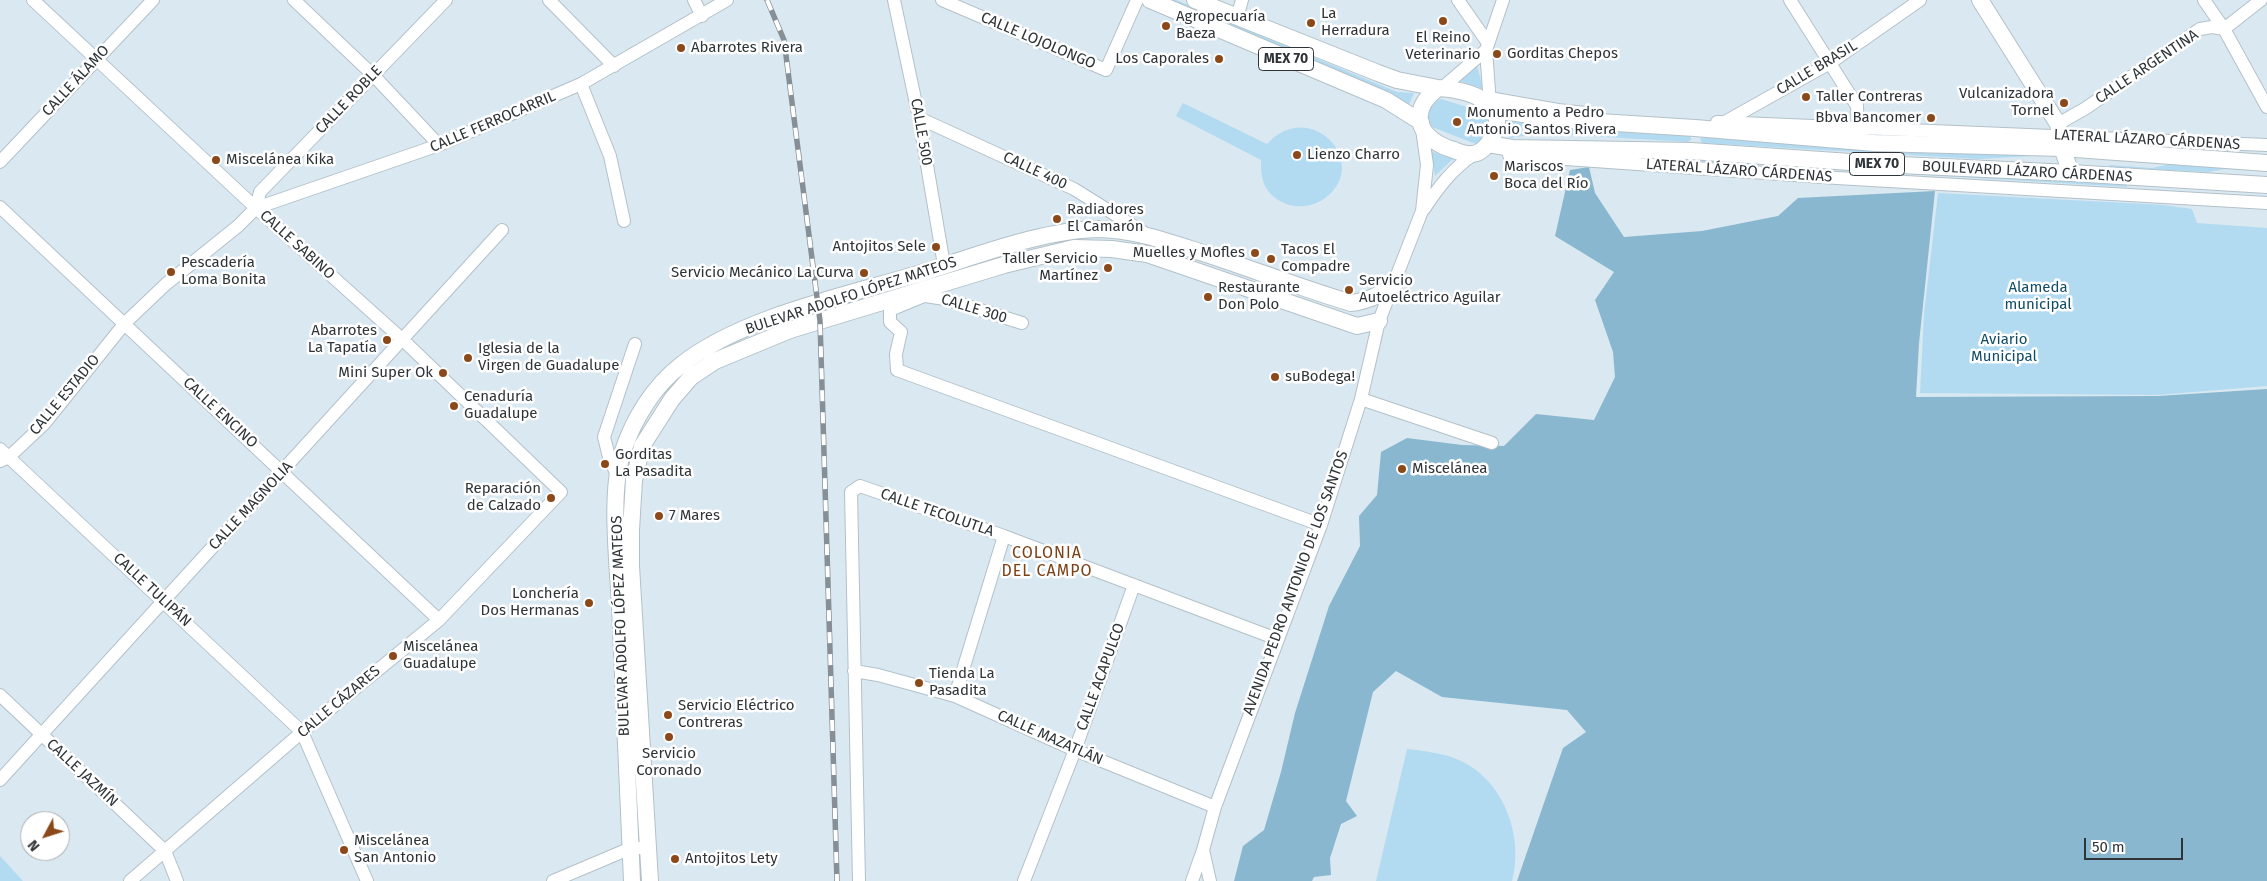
<!DOCTYPE html>
<html>
<head>
<meta charset="utf-8">
<style>
  body { margin:0 }
  #map { position:relative; width:2267px; height:881px; overflow:hidden; background:#dae8f1; font-family:"Fira Sans",sans-serif }
  canvas { display:block }
  .north { position:absolute; left:20px; top:811px; width:50px; height:50px; box-sizing:border-box; background:#fff; border:1px solid #abaeaf; border-radius:50%; rotate:230deg; font-size:14px; font-weight:700; line-height:20px; text-align:center; color:#2e3437 }
  .north::after { content:''; display:block; margin:auto; width:18px; height:22px; background:#8b4819; clip-path:polygon(50% 0,100% 100%,50% 72%,0 100%) }
  .scale { position:absolute; left:2084px; top:838px; width:99px; height:22px; box-sizing:border-box; border:2px solid #2e3437; border-top:0; padding-left:6px; font-size:15px; line-height:18px; white-space:nowrap; color:#2e3437; -webkit-text-stroke:4px #fff; paint-order:stroke }
</style>
</head>
<body>
<div id="map">
<canvas width="2267" height="881"></canvas>
<div class="north">N</div>
<div class="scale">50 m</div>
</div>
<script>
const context = document.querySelector('canvas').getContext('2d');
context.lineJoin = 'round';
function fill(path, color) {
  context.fillStyle = color;
  context.fill(path, 'evenodd');
}
function stroke(path, color, width, dash) {
  context.strokeStyle = color;
  context.lineWidth = width;
  context.lineCap = dash ? 'butt' : 'round';
  context.setLineDash(dash || []);
  context.stroke(path);
}
function drawText(font, color, halo, rows, align = 'center') {
  context.font = font + ' "Fira Sans",sans-serif';
  context.lineWidth = 5;
  context.setLineDash([]);
  context.textBaseline = 'middle';
  context.strokeStyle = halo;
  context.fillStyle = color;
  for (const [text, x, y, turn = 0] of rows) {
    context.save();
    context.translate(x, y);
    context.rotate((+turn || 0) * Math.PI / 180);
    context.textAlign = isNaN(turn) ? turn : align;
    if (halo) context.strokeText(text, 0, 0);
    context.fillText(text, 0, 0);
    context.restore();
  }
}
fill(new Path2D(`
  M1163 0H1176L1397 92 1414 93 1409 105 1396 97Z
  M1477 65 1483 89 1460 81Z
  M1441 99 1480 111 1488 119 1489 129 1480 142 1476 144 1432 127C1424 116 1428 103 1441 99Z
  M1183 103 1267 144C1307 99 1367 156 1331 193 1312 213 1278 210 1265 186 1261 177 1261 169 1261 160L1176 116Z
  M1509 118 1544 127 1689 135 1691 138V140L1687 142 1543 133 1509 138Z
  M1702 137 2033 154V156L1979 159 1702 143 1700 139Z
  M1431 151 1453 159 1435 176Z
  M1677 158 2127 185V187L1677 160Z
  M2171 164 2267 169V171L2226 169 2208 172 2109 167V165L2152 168Z
  M1938 193 2164 205 2192 209 2197 223 2267 228V386L2158 395 1920 393 1924 314Z
  M1407 749C1425 751 1442 753 1459 760 1504 780 1524 836 1512 881H1376Z
  M0 856 23 881H0Z`), '#b2dbf1');
fill(new Path2D(`
  M1589 167 1595 193 1624 237 1702 231 1778 216 1798 198 1935 191 1919 343 1916 397 2158 396 2267 389V881H1517L1563 748 1586 732 1567 710 1442 697 1396 671 1373 692 1346 801 1357 816 1341 824 1330 858 1331 875 1314 877 1312 881H1234L1243 846 1264 830 1281 772 1295 713 1329 606 1360 546 1359 516 1377 495 1381 452 1407 438 1462 445 1504 446 1536 414 1594 420 1615 377 1613 352 1595 300 1614 272 1555 236 1570 170Z`), '#89b7cf');
const minor = new Path2D(`
  M33 0 256 208 403 340 561 492 439 620 302 732 130 881
  M294 0 374 76 439 145
  M549 0 614 66
  M694 0 702 16
  M894 0 919 118 944 265
  M942 0 1106 70 1137 0
  M1458 0 1488 43
  M1790 0 1857 106 1858 128
  M2204 0 2224 29 2267 107
  M1237 18 1242 0
  M581 84 610 156 624 221
  M1442 88 1486 50
  M1489 98 1558 110 1595 114
  M1490 104 1486 50 1503 0
  M919 118 1074 189 1143 232
  M1717 122 2267 145
  M1723 123 1830 63 1920 0
  M2058 124 2086 108 2200 29 2212 27 2224 29 2261 0
  M1509 155 1837 178 2267 203
  M0 162 153 0
  M0 207 439 620
  M256 208 439 145 581 84 727 0
  M1424 209C1438 188 1452 169 1473 155
  M924 296 890 310V322L901 332 896 354 897 370 1321 525
  M925 296 945 299 1022 323
  M1361 399 1492 443
  M0 449 302 732 367 881
  M0 461 9 457 44 424 125 323 166 284 238 226 256 208 260 192 446 0
  M617 475 609 457 604 437 635 344
  M854 671 878 675 955 696 1075 750 1215 807
  M0 695 165 851 177 881
  M955 696 1004 536
  M0 780 502 230
  M1203 850 1210 881
  M553 881 631 848H649
  M859 881 851 492 860 486 1004 536 1277 639
  M1024 881 1075 750 1134 585
  M1192 881 1203 850 1215 807 1321 525 1361 399 1379 321 1422 211 1427 165 1422 129`);
const major = new Path2D(`
  M1150 0 1386 100 1421 122
  M1195 0 1378 73 1397 80 1438 88
  M1980 0 2058 124 2062 148 2071 173
  M1438 88C1470 89 1517 105 1488 144 1484 149 1478 154 1472 154 1466 155 1459 152 1454 150 1419 140 1406 112 1438 88Z
  M1495 111 1517 113 1552 119 1695 128 1875 143 2062 148 2267 163
  M1488 144 1512 148 1691 151 1879 164 2071 173 2267 185
  M632 881C628 790 624 698 620 607 618 563 609 492 623 451 634 418 654 386 681 365 744 315 855 294 931 270 981 254 1048 229 1100 229 1136 230 1169 242 1203 253 1252 269 1301 288 1351 303 1369 301 1381 294 1395 284
  M650 881 631 566V530L634 480 642 446 672 399 691 377 715 361 790 330 1004 265 1074 248 1112 249 1147 254 1357 326 1379 321`);
stroke(minor, '#b2c1c9', 14);
stroke(major, '#b2c1c9', 18);
stroke(minor, '#fff', 12);
stroke(major, '#fff', 16);
const rail = new Path2D(`
  M767 0 784 40 820 321 837 881`);
stroke(rail, '#858f95', 5.5);
stroke(rail, '#fff', 4, [11]);
for (const [x, y, r, color] of [
  [1443,21,5,"#8b4819"],
  [1311,23,5,"#8b4819"],
  [1166,26,5,"#8b4819"],
  [681,48,5,"#8b4819"],
  [1497,54,5,"#8b4819"],
  [1219,59,5,"#8b4819"],
  [1806,97,5,"#8b4819"],
  [2064,103,5,"#8b4819"],
  [1931,118,5,"#8b4819"],
  [1457,122,5,"#8b4819"],
  [1297,155,5,"#8b4819"],
  [216,160,5,"#8b4819"],
  [1494,176,5,"#8b4819"],
  [1057,219,5,"#8b4819"],
  [936,247,5,"#8b4819"],
  [1255,253,5,"#8b4819"],
  [1271,259,5,"#8b4819"],
  [1108,268,5,"#8b4819"],
  [171,272,5,"#8b4819"],
  [864,273,5,"#8b4819"],
  [1349,290,5,"#8b4819"],
  [1208,297,5,"#8b4819"],
  [387,340,5,"#8b4819"],
  [468,358,5,"#8b4819"],
  [443,373,5,"#8b4819"],
  [1275,377,5,"#8b4819"],
  [454,406,5,"#8b4819"],
  [605,464,5,"#8b4819"],
  [1402,469,5,"#8b4819"],
  [551,498,5,"#8b4819"],
  [659,516,5,"#8b4819"],
  [589,603,5,"#8b4819"],
  [393,656,5,"#8b4819"],
  [919,683,5,"#8b4819"],
  [668,715,5,"#8b4819"],
  [669,737,5,"#8b4819"],
  [344,850,5,"#8b4819"],
  [675,859,5,"#8b4819"]
]) {
  const dot = new Path2D();
  dot.arc(x, y, r, 0, 2 * Math.PI);
  context.fillStyle = color;
  context.fill(dot);
  stroke(dot, '#fff', 2);
}
for (const [x, y, w] of [
  [1286,59,55],
  [1877,164,55]
]) {
  const box = new Path2D();
  box.roundRect(x - w / 2, y - 11.5, w, 23, 4);
  context.fillStyle = '#fff';
  context.fill(box);
  stroke(box, '#2e3437', 1);
}
drawText('bold 14px', '#2e3437', null, [
  ["MEX 70",1286,59],
  ["MEX 70",1877,164]
]);
drawText('15px', '#2e3437', '#fff', [
  ["La",1321,14],
  ["Herradura",1321,31],
  ["Agropecuaría",1176,17],
  ["Baeza",1176,34],
  ["El Reino",1443,38,"center"],
  ["Veterinario",1443,55,"center"],
  ["Abarrotes Rivera",691,48],
  ["Gorditas Chepos",1507,54],
  ["Los Caporales",1209,59,"right"],
  ["Vulcanizadora",2054,94,"right"],
  ["Tornel",2054,111,"right"],
  ["Taller Contreras",1816,97],
  ["Monumento a Pedro",1467,113],
  ["Antonio Santos Rivera",1467,130],
  ["Bbva Bancomer",1921,118,"right"],
  ["Lienzo Charro",1307,155],
  ["Miscelánea Kika",226,160],
  ["Mariscos",1504,167],
  ["Boca del Río",1504,184],
  ["Radiadores",1067,210],
  ["El Camarón",1067,227],
  ["Antojitos Sele",926,247,"right"],
  ["Tacos El",1281,250],
  ["Compadre",1281,267],
  ["Muelles y Mofles",1245,253,"right"],
  ["Taller Servicio",1098,259,"right"],
  ["Martínez",1098,276,"right"],
  ["Pescadería",181,263],
  ["Loma Bonita",181,280],
  ["Servicio Mecánico La Curva",854,273,"right"],
  ["Servicio",1359,281],
  ["Autoeléctrico Aguilar",1359,298],
  ["Restaurante",1218,288],
  ["Don Polo",1218,305],
  ["Abarrotes",377,331,"right"],
  ["La Tapatía",377,348,"right"],
  ["Iglesia de la",478,349],
  ["Virgen de Guadalupe",478,366],
  ["Mini Super Ok",433,373,"right"],
  ["suBodega!",1285,377],
  ["Cenaduría",464,397],
  ["Guadalupe",464,414],
  ["Gorditas",615,455],
  ["La Pasadita",615,472],
  ["Miscelánea",1412,469],
  ["Reparación",541,489,"right"],
  ["de Calzado",541,506,"right"],
  ["7 Mares",669,516],
  ["Lonchería",579,594,"right"],
  ["Dos Hermanas",579,611,"right"],
  ["Miscelánea",403,647],
  ["Guadalupe",403,664],
  ["Tienda La",929,674],
  ["Pasadita",929,691],
  ["Servicio Eléctrico",678,706],
  ["Contreras",678,723],
  ["Servicio",669,754,"center"],
  ["Coronado",669,771,"center"],
  ["Miscelánea",354,841],
  ["San Antonio",354,858],
  ["Antojitos Lety",685,859]
], 'left');
drawText('15px', '#2e3437', '#fff', [
  ["CALLE LOJOLONGO",1038,41,23],
  ["CALLE ARGENTINA",2147,67,-34],
  ["CALLE BRASIL",1817,68,-31],
  ["CALLE ÁLAMO",76,81,-47],
  ["CALLE ROBLE",349,100,-46],
  ["CALLE FERROCARRIL",493,122,-23],
  ["CALLE 500",921,132,80],
  ["LATERAL LÁZARO CÁRDENAS",2147,140,3],
  ["CALLE 400",1035,171,25],
  ["LATERAL LÁZARO CÁRDENAS",1739,171,4],
  ["BOULEVARD LÁZARO CÁRDENAS",2027,172,3],
  ["CALLE SABINO",297,245,42],
  ["BULEVAR ADOLFO LÓPEZ MATEOS",851,296,-18],
  ["CALLE 300",974,309,17],
  ["CALLE ESTADIO",65,395,-50],
  ["CALLE ENCINO",220,413,43],
  ["CALLE MAGNOLIA",251,506,-47],
  ["CALLE TECOLUTLA",937,513,19],
  ["AVENIDA PEDRO ANTONIO DE LOS SANTOS",1296,583,-70],
  ["CALLE TULIPÁN",152,590,43],
  ["BULEVAR ADOLFO LÓPEZ MATEOS",621,626,-92],
  ["CALLE ACAPULCO",1101,677,-70],
  ["CALLE CÁZARES",339,702,-40],
  ["CALLE MAZATLÁN",1050,738,24],
  ["CALLE JAZMÍN",82,773,43]
]);
drawText('15px', '#104c65', '#fff', [
  ["Alameda",2038,288],
  ["municipal",2038,305],
  ["Aviario",2004,340],
  ["Municipal",2004,357]
]);
context.letterSpacing = '1px';
drawText('16px', '#7d4015', '#fff', [
  ["COLONIA",1047,554],
  ["DEL CAMPO",1047,572]
]);
context.letterSpacing = '0px';
</script>
</body>
</html>
